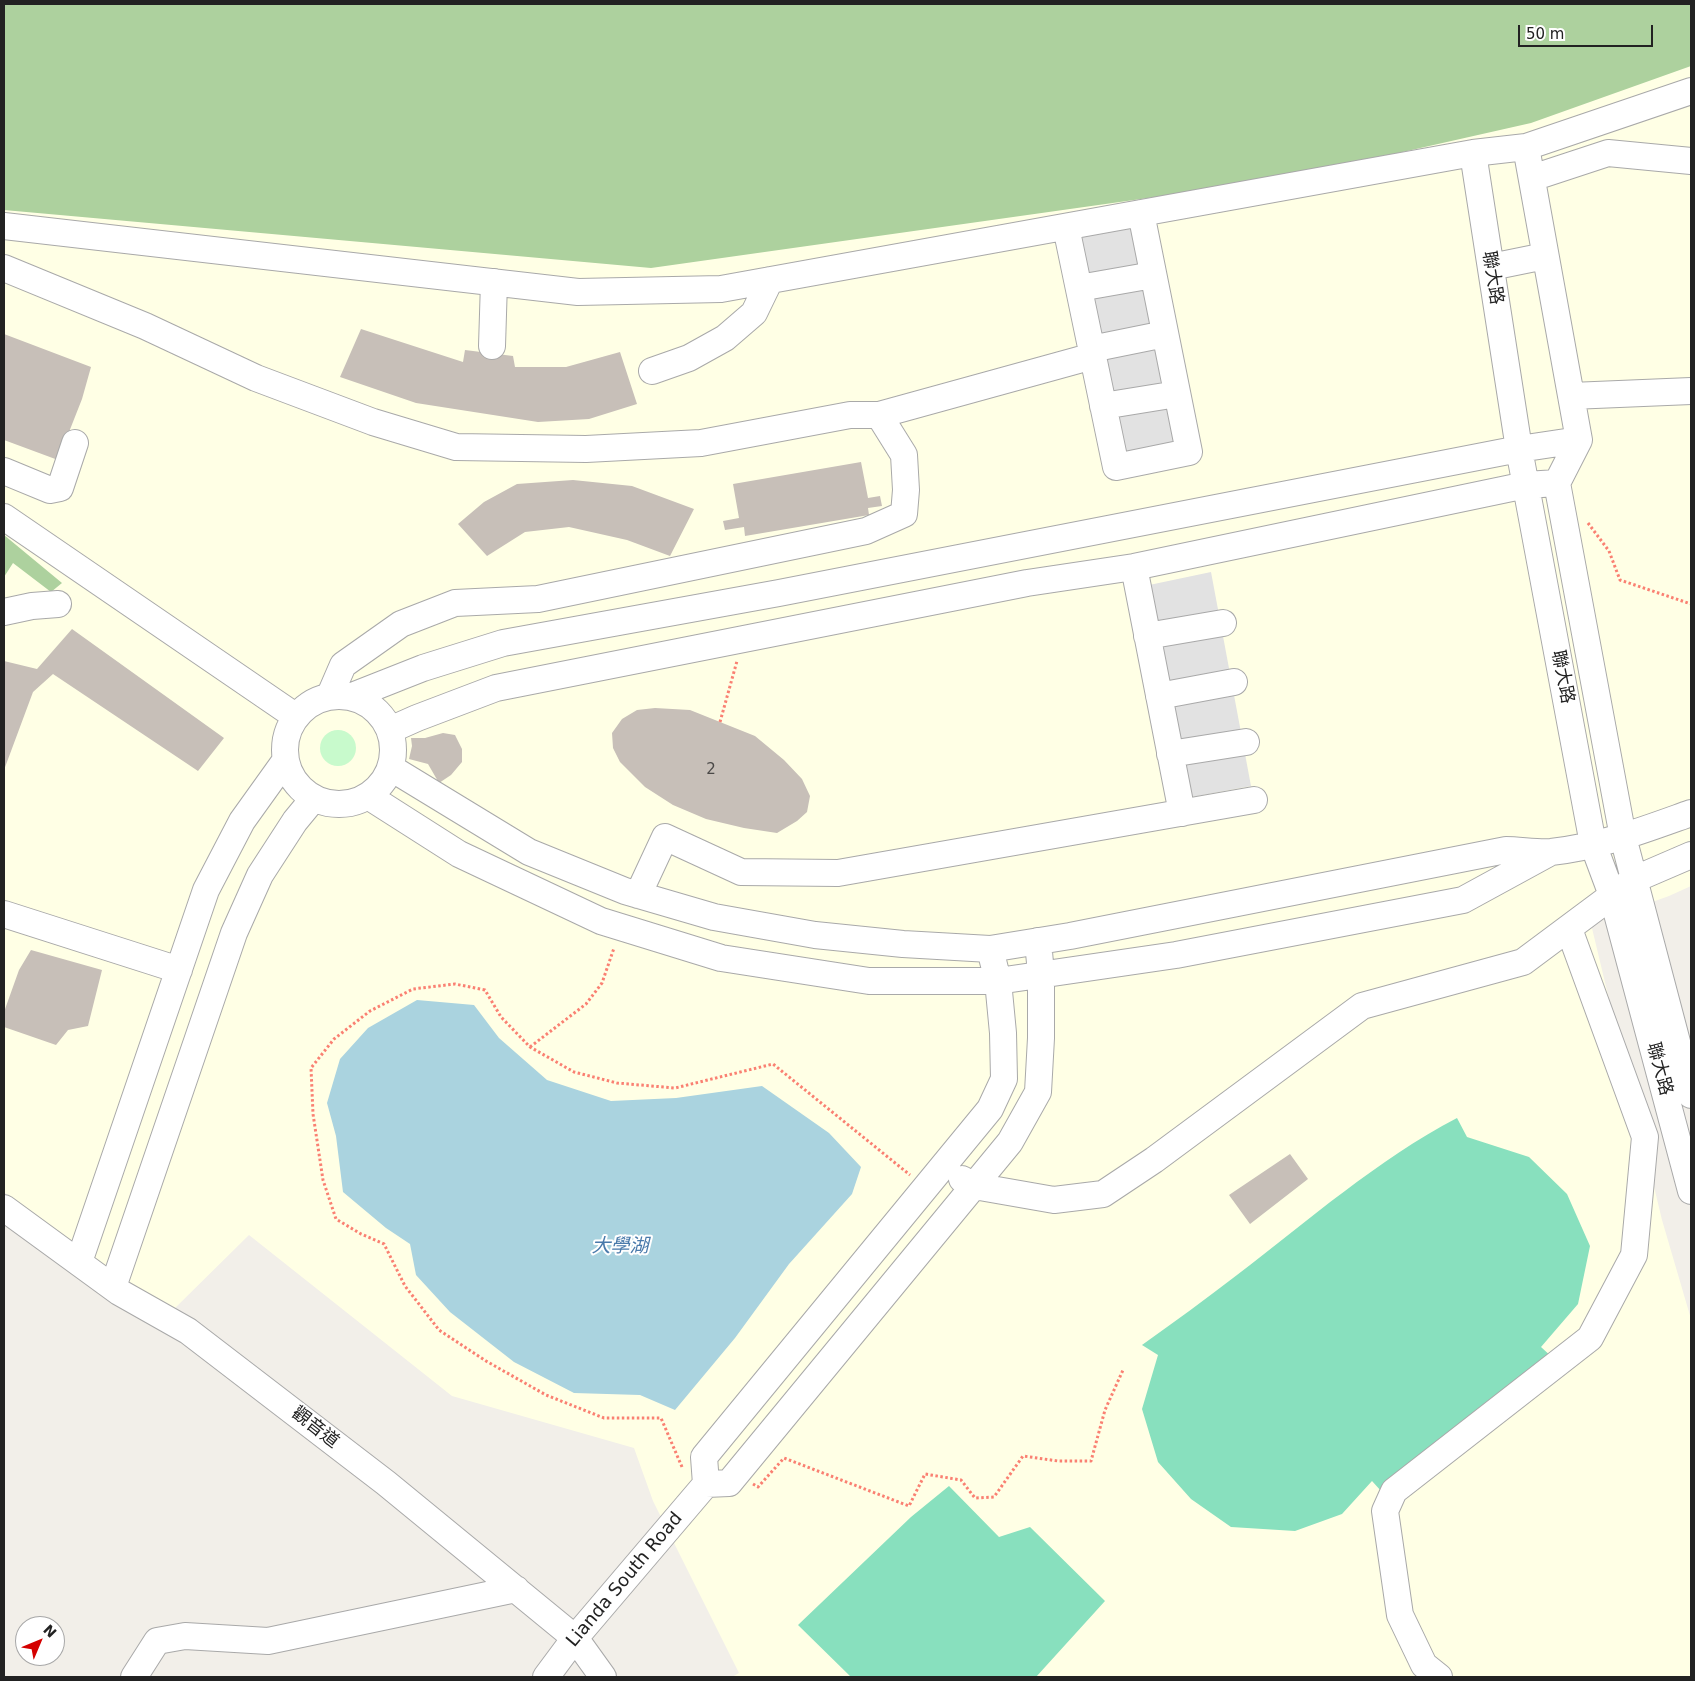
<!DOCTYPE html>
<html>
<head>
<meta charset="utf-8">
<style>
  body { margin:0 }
  #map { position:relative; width:1695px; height:1681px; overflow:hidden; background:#f2efe9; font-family:"DejaVu Sans",sans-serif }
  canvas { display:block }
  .frame { position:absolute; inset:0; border:5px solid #222; pointer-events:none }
  .north { position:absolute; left:15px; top:1616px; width:50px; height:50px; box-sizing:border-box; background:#fff; border:1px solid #a7a7a7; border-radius:50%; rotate:45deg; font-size:14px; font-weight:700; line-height:20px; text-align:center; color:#222 }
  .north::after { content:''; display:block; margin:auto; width:18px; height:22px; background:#d40000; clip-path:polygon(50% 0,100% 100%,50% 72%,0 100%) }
  .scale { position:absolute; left:1518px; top:25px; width:135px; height:22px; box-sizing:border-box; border:2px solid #222; border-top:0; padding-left:6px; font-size:15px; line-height:18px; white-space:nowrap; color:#222; -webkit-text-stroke:4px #fff; paint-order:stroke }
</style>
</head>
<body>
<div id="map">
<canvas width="1695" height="1681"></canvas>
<div class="frame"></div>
<div class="north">N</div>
<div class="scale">50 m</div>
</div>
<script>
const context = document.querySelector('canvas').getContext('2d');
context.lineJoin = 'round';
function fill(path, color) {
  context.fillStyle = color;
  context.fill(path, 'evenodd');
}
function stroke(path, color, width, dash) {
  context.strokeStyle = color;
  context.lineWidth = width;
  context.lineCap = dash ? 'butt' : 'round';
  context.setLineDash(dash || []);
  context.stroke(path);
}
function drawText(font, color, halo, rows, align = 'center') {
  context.font = font + ' "DejaVu Sans","Noto Sans TC",sans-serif';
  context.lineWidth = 4;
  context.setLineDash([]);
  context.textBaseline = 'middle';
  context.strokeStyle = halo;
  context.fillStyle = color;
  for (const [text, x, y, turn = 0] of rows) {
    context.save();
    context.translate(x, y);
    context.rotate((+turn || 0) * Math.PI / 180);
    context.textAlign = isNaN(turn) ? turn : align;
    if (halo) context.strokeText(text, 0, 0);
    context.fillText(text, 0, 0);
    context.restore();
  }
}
fill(new Path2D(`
  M1691 4V886L1669 896 1591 924 1662 1220 1691 1319V1677H732L739 1673 653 1501 634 1448 452 1396 249 1235 172 1311 124 1285 4 1192V160Z`), '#ffffe5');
fill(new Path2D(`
  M4 4H1691V66L1531 123 1283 179 651 268 4 210Z
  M4 535 62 583 51 592 13 563 4 577Z`), '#add19e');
fill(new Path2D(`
  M320 748a18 18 0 1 1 36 0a18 18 0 1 1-36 0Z`), '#c8facc');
fill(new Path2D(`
  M1457 1118 1467 1137 1529 1157 1567 1194 1590 1246 1578 1304 1541 1347 1554 1359 1382 1492 1372 1481 1342 1514 1295 1531 1231 1527 1191 1499 1158 1462 1142 1409 1158 1355 1142 1345C1174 1322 1206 1299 1237 1275 1309 1220 1377 1160 1457 1118Z
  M949 1486 999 1537 1030 1527 1105 1601 1036 1677H851L798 1625 911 1517Z`), '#88e0be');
fill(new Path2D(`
  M1134 225 1178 443 1120 455 1075 237Z
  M1211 572 1251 786 1176 800 1135 588Z`), '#e2e2e2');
fill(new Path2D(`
  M417 1000 474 1005 499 1038 547 1080 611 1101 676 1098 762 1086 829 1133 861 1167 852 1194 789 1264 735 1338 675 1410 640 1395 574 1393 514 1362 450 1312 416 1275 410 1244 386 1228 343 1192 336 1136 327 1103 340 1059 368 1028Z`), '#aad3df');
fill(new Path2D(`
  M361 329 463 362 465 350 513 356 515 367H566L620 352 637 404 589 419 538 422 416 403 340 377Z
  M4 334 91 367 82 399 58 460 4 440Z
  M861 462 868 498 880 496 882 506 868 508 869 515 745 536 744 527 725 530 723 521 739 518 733 484Z
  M573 480 632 486 694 509 670 556 627 540 569 527 525 532 487 556 458 524 484 502 517 484Z
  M72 629 224 738 198 771 53 674 33 692 4 770V661L37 669Z
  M655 708 690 710 755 736 784 760 802 779 810 796 807 812 797 821 777 833 744 828 706 819 673 805 645 787 620 762 613 748 612 733 622 719 637 710Z
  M443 733 455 735 462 749V762L451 775 439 783 428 764 409 759 412 746 411 738H425Z
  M31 950 102 970 88 1026 68 1030 56 1045 4 1027V1012L19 970Z
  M1290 1154 1308 1179 1250 1224 1229 1195Z`), '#c7bfb8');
const minor = new Path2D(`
  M1526 147 1579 440 1557 483 1623 837 1691 1095
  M1473 153 1519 449 1593 844 1612 895 1691 1191
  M1532 178 1608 153 1691 161
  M4 226 578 292 721 289 1473 153 1526 147 1691 91
  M1066 227 1116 467 1189 452 1141 213
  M1491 267 1545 256
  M4 268 145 326 256 378 373 422 456 447 586 449 701 443 850 415H879L904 455 906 490 904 514 866 531 538 599 455 603 401 624 343 665 330 695
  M1079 288 1153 275
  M492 346 494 282
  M1091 349 1165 334
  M652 371 689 358 725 338 754 313 770 280
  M1571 396 1691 391
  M1103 406 1177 394
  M879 415 1093 356
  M4 471 50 490 60 488 75 443
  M4 517 295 716
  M1134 567 1182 813
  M4 612 32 606 58 604
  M1147 636 1223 623
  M285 750a54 54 0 1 1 108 0a54 54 0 1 1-108 0Z
  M352 696 423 668 503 643 779 593 1519 449 1579 440
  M1159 696 1234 682
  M390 730 417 718 496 688 1027 583 1134 567 1526 485 1557 483
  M1170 754 1246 742
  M391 768 529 852 625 891 714 917 815 935 903 944 990 949 1070 936 1506 850C1520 850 1537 853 1551 852 1600 847 1646 829 1691 813
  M368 796 459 854 601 921 721 958 869 981H998L1176 955 1463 900 1551 852
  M638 895 665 837 741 872 838 873 1254 800
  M4 914 179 970
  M990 949 998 981 1003 1033 1004 1079 990 1109 704 1457 706 1484 729 1483 1010 1142 1038 1092 1041 1038V974L1038 941
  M962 1179 974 1186 1054 1200 1103 1194 1154 1160 1362 1006 1523 962 1633 880 1691 855
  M4 1208 119 1292 188 1331 386 1483 575 1638 603 1677
  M79 1262 206 890 242 821 285 761
  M113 1287 234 933 260 875 295 821 314 798
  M134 1677 157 1641 185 1636 268 1641 516 1589
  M546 1677 575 1638 706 1484
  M1439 1677 1424 1665 1400 1615 1385 1511 1394 1491 1590 1338 1634 1255 1645 1137 1569 929`);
stroke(minor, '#a9a9a9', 28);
stroke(new Path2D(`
  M1588 523 1609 551 1620 580 1691 604
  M720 722 737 661
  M530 1047 586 1004 602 983 614 948
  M682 1467 661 1418H604L546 1395 486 1361 439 1330 405 1286 384 1244 361 1234 336 1219 323 1180 313 1114 311 1068 334 1039 370 1011 413 989 455 984 485 990 501 1017 530 1047 574 1072 617 1083 675 1088 773 1064 910 1175
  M753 1484 758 1487 784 1458 909 1506 925 1474 961 1480 975 1498 994 1497 1023 1456 1058 1461H1091L1105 1410 1123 1370`), '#fa8072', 3, [2.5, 2.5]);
stroke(minor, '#fff', 26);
drawText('15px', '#4b4948', null, [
  ["2",711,770]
]);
drawText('18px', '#222', '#fff', [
  ["聯大路",1492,278,81],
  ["聯大路",1562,677,79],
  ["聯大路",1659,1069,75],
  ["觀音道",315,1428,38],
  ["Lianda South Road",625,1580,-50]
]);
drawText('italic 19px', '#4a7aab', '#fff', [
  ["大學湖",620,1247]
]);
</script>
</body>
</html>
